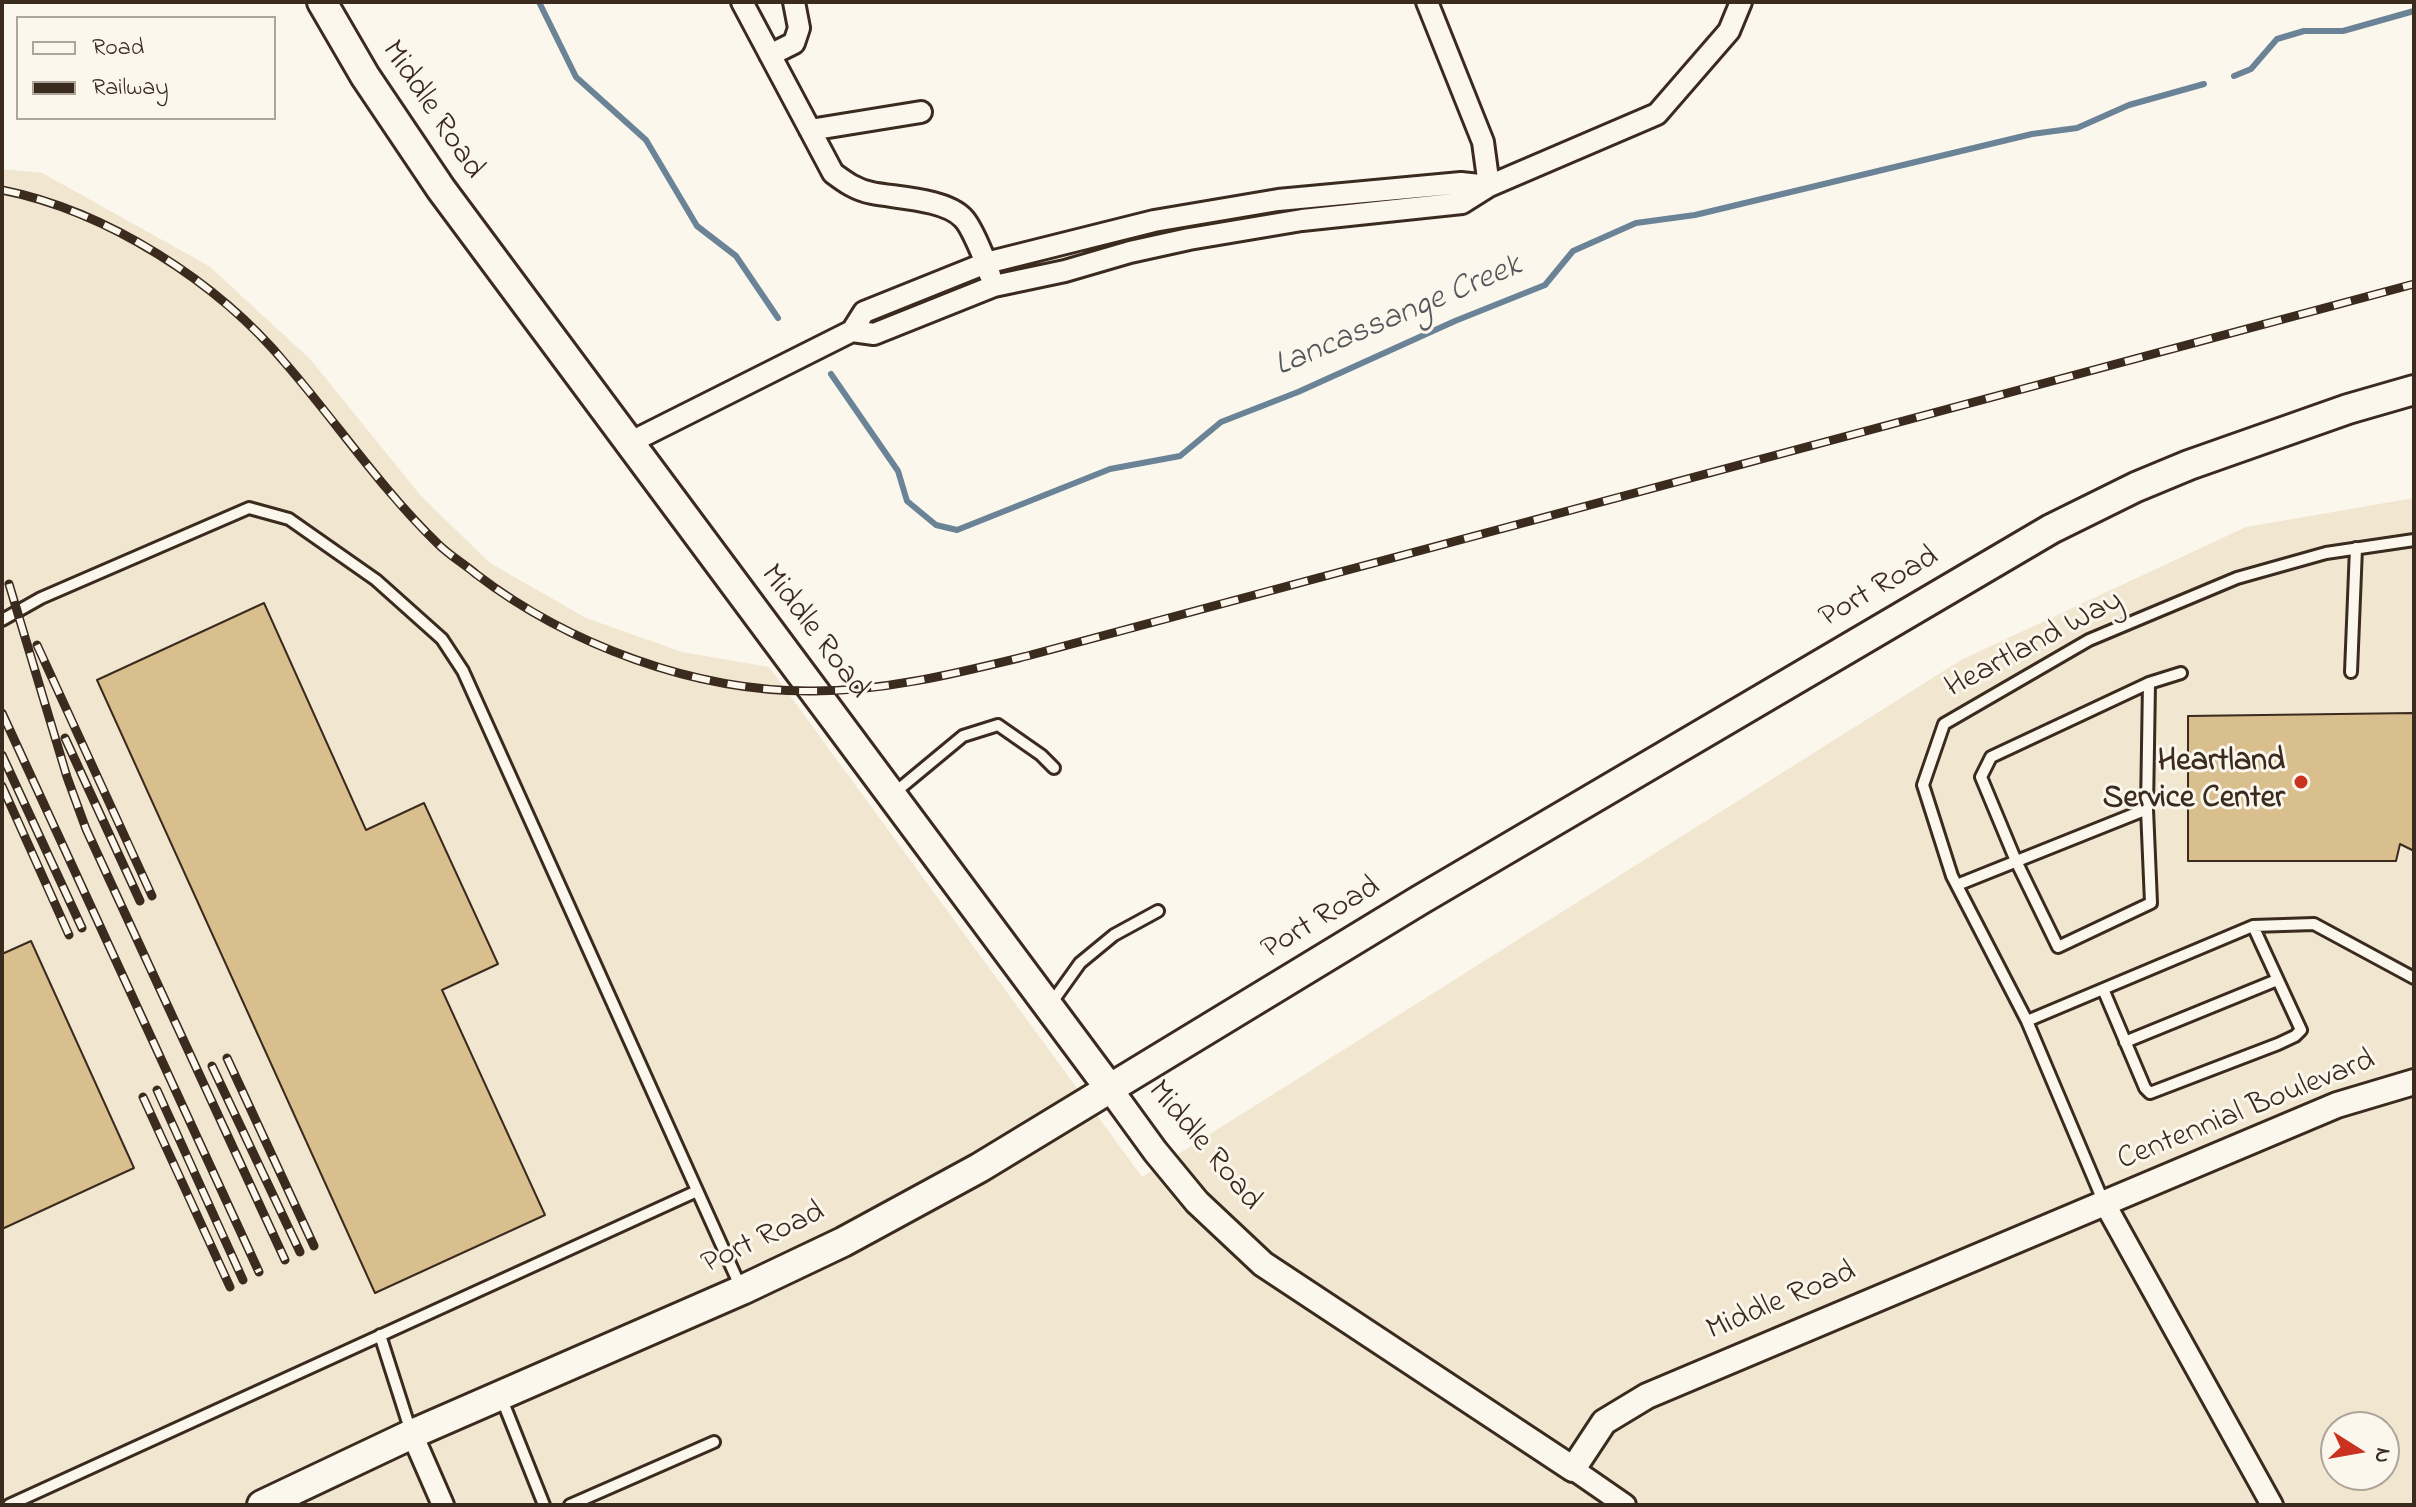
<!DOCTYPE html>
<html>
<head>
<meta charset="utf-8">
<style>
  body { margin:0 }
  #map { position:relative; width:2416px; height:1507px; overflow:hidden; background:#fbf7ec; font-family:"Indie Flower",sans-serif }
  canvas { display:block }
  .frame { position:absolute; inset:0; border:4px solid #3b2a1e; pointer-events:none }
  .legend { position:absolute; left:16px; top:16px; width:260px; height:104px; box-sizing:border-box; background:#fbf7ec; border:2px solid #aea59a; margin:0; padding:10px 14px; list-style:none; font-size:24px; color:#3b2a1e }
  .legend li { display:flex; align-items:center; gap:16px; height:40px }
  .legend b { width:40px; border:2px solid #aea59a }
  .north { position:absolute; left:2320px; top:1411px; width:80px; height:80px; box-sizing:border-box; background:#fbf7ec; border:2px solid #aea59a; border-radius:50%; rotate:101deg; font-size:22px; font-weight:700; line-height:32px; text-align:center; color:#3b2a1e }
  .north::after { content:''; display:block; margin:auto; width:28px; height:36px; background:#c8321e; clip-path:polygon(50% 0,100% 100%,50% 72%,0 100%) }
</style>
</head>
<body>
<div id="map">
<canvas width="2416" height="1507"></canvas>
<div class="frame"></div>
<ul class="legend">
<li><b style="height:10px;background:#fbf7ec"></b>Road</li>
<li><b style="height:10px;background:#3b2a1e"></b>Railway</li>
</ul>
<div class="north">N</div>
</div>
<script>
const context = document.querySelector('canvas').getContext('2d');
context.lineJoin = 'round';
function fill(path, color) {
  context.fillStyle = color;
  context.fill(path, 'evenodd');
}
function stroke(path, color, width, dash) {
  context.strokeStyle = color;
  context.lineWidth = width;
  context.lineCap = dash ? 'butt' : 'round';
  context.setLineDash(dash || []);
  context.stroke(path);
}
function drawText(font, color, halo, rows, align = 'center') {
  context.font = font + ' "Indie Flower",sans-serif';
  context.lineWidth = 6;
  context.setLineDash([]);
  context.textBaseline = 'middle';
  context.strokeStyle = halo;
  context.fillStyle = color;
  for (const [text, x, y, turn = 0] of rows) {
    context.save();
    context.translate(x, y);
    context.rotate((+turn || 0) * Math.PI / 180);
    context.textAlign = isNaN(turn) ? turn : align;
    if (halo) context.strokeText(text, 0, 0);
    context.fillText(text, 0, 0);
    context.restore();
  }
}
fill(new Path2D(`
  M2 169 42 173 209 266 310 359 421 496 490 563 586 618 682 652 769 667 1142 1177 1961 660 2246 527 2414 498V1505H2ZM2336 1427H2384V1475H2336Z`), '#f1e6d0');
stroke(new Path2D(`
  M539 2 576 77 646 140 697 226 736 256 778 318
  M2234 76 2251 69 2277 39 2304 31H2343L2414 11
  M831 374 898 471 907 501 936 525 957 530 1110 469 1180 456 1221 422 1298 392 1455 321 1545 285 1573 251 1636 223 1695 215 2032 134 2077 128 2129 105 2204 84`), '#6a8397', 6);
const building = new Path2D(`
  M264 603 366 830 424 803 498 964 442 990 545 1215 375 1293 97 680Z
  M2414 713V851L2400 844 2396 861H2188V716Z
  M31 941 134 1168 2 1229V954Z`);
fill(building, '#d9be8e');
stroke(building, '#3b2a1e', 2);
const service = new Path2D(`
  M2 620 41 598 249 508 289 519 376 580 442 639 463 671 741 1288
  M2351 672 2356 548
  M893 794 963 736 998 725 1041 755 1054 768
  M2147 809 2151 903 2058 947 2016 861 1981 777 1991 757 2149 683
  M1957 885 2147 809 2149 683 2181 673
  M2103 989 2145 1088 2150 1093 2278 1044 2295 1036 2301 1030 2253 926
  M1050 1005 1080 963 1114 935 1158 911
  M2027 1021 2253 926 2314 924 2414 978
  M2125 1042 2277 980
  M2104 1203 2027 1021 1952 876 1923 785 1944 724 2089 640 2237 578 2326 553 2414 540
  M380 1335 411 1432
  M501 1397 544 1505
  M9 1505 697 1191
  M570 1505 714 1442`);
const minor = new Path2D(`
  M742 2 833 173C845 182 856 190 872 193 897 198 945 199 963 218 972 227 986 262 990 275
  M1427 2 1483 142 1489 186
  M770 55 794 43 799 28 794 2
  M810 130 921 112
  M852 331 874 334 994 286 1065 271 1130 252 1189 239 1302 220 1462 203 1489 186 1657 114 1729 31 1741 2
  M629 443 852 331 864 312 986 263 1154 221 1278 200 1461 183 1489 186
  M2105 1204 2272 1505
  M412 1434 443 1505
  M1573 1469 1625 1505`);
const tertiary = new Path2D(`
  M1110 1089 1155 1151 1197 1202 1263 1264 1573 1469 1604 1422 1647 1396 2337 1105 2414 1082`);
const secondary = new Path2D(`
  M322 2 365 76 441 189 1110 1089
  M262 1505 412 1434 742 1290 843 1242 979 1168 1420 900 2051 529 2136 487 2189 465 2348 409 2414 390`);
stroke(service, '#3b2a1e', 16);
stroke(minor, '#3b2a1e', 26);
stroke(tertiary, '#3b2a1e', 30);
stroke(secondary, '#3b2a1e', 34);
stroke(service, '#fbf7ec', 10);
stroke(minor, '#fbf7ec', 20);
stroke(tertiary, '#fbf7ec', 24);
stroke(secondary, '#fbf7ec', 28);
const rail = new Path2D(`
  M2 190C107 211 218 282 286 364 337 423 382 490 438 544 449 555 464 564 476 574 569 645 695 692 813 691 886 691 957 673 1027 656L2414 284
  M9 584 67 777 86 829 285 1260
  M37 645 152 896
  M2 713 259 1272
  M65 738 140 901
  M2 755 82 928
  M2 786 69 935
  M227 1058 314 1246
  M212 1066 300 1252
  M157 1090 243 1280
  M143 1097 230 1287`);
stroke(rail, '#3b2a1e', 9);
stroke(rail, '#fbf7ec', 6, [18]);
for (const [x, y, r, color] of [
  [2301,782,8,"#c8321e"]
]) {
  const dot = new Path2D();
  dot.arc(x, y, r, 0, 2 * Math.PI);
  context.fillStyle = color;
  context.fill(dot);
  stroke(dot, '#fbf7ec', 3);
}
drawText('32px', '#3b2a1e', '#fbf7ec', [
  ["Middle Road",431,111,56],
  ["Port Road",1880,589,-30],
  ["Middle Road",813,633,53],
  ["Heartland Way",2035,646,-28],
  ["Port Road",1322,920,-31],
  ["Centennial Boulevard",2247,1112,-22],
  ["Middle Road",1203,1147,50],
  ["Port Road",764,1240,-25],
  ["Middle Road",1782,1303,-23]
]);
drawText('bold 32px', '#3b2a1e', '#fbf7ec', [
  ["Heartland",2285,764],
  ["Service Center",2285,801]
], 'right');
drawText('italic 34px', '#53565a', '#fbf7ec', [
  ["Lancassange Creek",1399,318,-23]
]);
</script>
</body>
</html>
